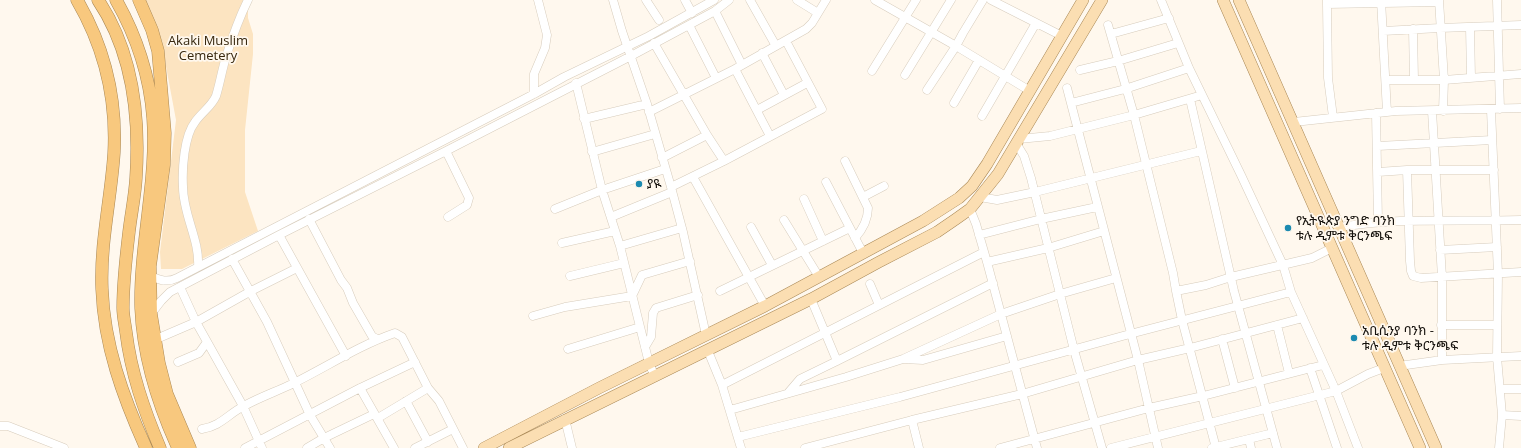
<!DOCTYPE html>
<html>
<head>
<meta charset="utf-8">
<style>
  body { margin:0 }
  canvas { display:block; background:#fff8ee }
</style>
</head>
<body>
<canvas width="1521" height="448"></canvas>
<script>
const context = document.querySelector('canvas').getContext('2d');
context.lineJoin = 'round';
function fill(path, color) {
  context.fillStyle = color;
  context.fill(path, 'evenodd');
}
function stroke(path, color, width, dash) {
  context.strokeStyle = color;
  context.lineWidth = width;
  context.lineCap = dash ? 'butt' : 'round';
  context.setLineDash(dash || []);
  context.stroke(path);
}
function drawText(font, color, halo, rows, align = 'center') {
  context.font = font + ' "Open Sans","Noto Sans Ethiopic",sans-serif';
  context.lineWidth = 3.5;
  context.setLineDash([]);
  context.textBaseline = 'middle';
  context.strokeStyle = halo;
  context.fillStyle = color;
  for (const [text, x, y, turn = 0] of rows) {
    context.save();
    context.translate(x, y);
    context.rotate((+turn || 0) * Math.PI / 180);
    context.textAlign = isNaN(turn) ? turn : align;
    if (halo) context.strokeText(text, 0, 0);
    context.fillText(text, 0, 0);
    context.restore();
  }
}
fill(new Path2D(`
  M145 0H248V18L253 34V54L245 130V192L258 231 182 269H161L160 252 176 120 162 45Z`), '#fce4c1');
const minor = new Path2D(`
  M613 0 622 31 647 104 671 187 683 232 706 335
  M646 0 659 20
  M685 0 692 13
  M750 0 776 46
  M797 0 818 13
  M875 0 956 46 1030 91
  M991 0 1062 36
  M1161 0 1189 68 1241 175 1283 265 1291 292 1336 391 1358 448
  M1327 0V4L1439 2
  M1381 0 1387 112
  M1439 0 1444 80 1443 111
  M1497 0 1500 109
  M1327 4 1328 78 1333 117
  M715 11 742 65
  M689 25 716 78
  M1108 25 1134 115 1173 273 1176 291 1182 320 1216 448
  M1470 27 1471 78
  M1413 29 1414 80
  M1383 31 1440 28 1521 25
  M1111 34 1169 18
  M654 43 707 135 724 161 822 109 786 41
  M762 53 784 95
  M735 69 770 136
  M1080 70 1118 61 1178 43
  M872 71 916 0
  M905 75 951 0
  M1386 80H1444L1521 74
  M576 83 602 190 620 246 649 363 655 377
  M1067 88 1138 360 1158 448
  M927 90 956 46 963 33 983 0
  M534 94V74L545 48 547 35 538 0
  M1190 99 1234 291 1277 448
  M954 103 979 60
  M1071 103 1125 89 1189 68
  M757 110 807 83
  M1491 110 1498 274 1497 357 1502 415 1499 448
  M1432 111 1442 277V360
  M649 112 735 69 806 29 812 23 826 0
  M1376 113 1378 222
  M982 116 1036 23
  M584 119 647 104
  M1294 122 1396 111 1521 108
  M1019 139 1050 136 1134 115 1202 95
  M1016 143 1024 156 1031 178 1074 350 1102 448
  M1378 146 1492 140
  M446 151 469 198 467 205 448 217
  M592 152 655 134
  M662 158 707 135
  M845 161 868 208C868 220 863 229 855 238
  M1407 170 1410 261 1411 271 1413 276 1421 278 1521 272
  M1378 172 1407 170H1494
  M693 177 765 306
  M826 182 863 253
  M671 187 724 161
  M863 197 884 186
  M980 197 997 200 1035 192 1201 151
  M804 199 823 241
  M555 209 602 190 665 169
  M970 209 976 224 987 262 1037 448
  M611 217 672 192
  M309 219 341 280 347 288 353 303 372 336 377 339
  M784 220 819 277
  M751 227 772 265
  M1339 227C1359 224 1380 222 1400 221 1441 220 1481 221 1521 220
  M279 235 346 356
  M979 235 1041 219 1097 207
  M562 243 615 231
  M620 246 682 228
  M1440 250 1497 247
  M232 259 267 322 310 415 330 448
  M987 262 1048 248 1104 231
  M198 267C200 240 183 215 183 187 182 169 184 136 195 122 201 113 212 106 216 96 220 83 222 70 226 57 232 38 239 18 248 0
  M150 276C160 280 167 283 177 278L534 94 564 77 649 36 714 0
  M570 276 624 263
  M870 284 879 305
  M180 287 196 322 243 406 262 448
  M720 291 850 228
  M1176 291 1206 285 1231 277 1312 258 1332 248
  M811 299 837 361 993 283
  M151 314 161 301 170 292 279 235 446 151 631 56 715 11 729 0
  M533 316 565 307 632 296 642 275 690 261
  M1277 325 1289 373
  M1441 325H1497
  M1222 339 1235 388
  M154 340 196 322 251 291 297 268
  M645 347 651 337 653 313 656 308 698 295
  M568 349 640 327
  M708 351 722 385 741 448
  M904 359 923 360 1007 336
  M178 362 199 353 207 342
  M1399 366 1442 360 1521 356
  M1310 368 1337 448
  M722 385C810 341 897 296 984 252
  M360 388 394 448
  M1500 389H1521
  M788 393 800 379 837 361
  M406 401 428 442
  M730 410 846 377 903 359 1001 314 1060 294 1116 278
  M1502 415 1521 416
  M378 418 428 388
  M565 419 572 448
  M912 420 919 448
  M0 426H8L64 448
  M202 429C221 426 228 414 244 406 260 397 278 391 294 383 328 366 360 345 395 333L402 337 428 388 439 401 463 448
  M738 437 900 397 1130 334 1291 292
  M1249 439 1251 448
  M245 448 360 388 415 362
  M307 448 324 438 374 414
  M415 448 453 429
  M805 448 912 420 1022 394 1138 360 1190 348 1303 318
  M1000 448 1149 408 1203 396 1323 365
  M1111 448 1336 391 1368 374 1384 368
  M1212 448 1273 433`);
const major = new Path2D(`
  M1223 0 1420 448
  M1239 0 1436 448
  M484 448 599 388 765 306 923 221 959 198 972 186 987 164 1083 0
  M509 448 811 299 879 262 937 232 956 219 970 209 998 174 1102 0`);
const highway = new Path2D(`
  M77 0C105 48 117 97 114 153 111 199 100 243 102 289 104 345 123 397 146 448
  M98 0C133 52 140 118 136 178 135 196 131 214 129 232 126 257 123 283 123 308 123 316 125 324 126 332 131 373 144 410 160 448
  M116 0C136 35 150 77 153 118 155 144 153 170 150 196 146 234 140 271 141 308 143 356 158 404 178 448
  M139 0 152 30 158 51 165 133 164 165 150 266 151 314 159 363 167 394 190 448`);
stroke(minor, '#d7ccbc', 9);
stroke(major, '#a98856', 12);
stroke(highway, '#a98856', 13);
stroke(minor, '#fff', 8);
stroke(major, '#fbdeb2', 11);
stroke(highway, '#f8c87e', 12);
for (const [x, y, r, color] of [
  [639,184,4,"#1c8ab0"],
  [1288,228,4,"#1c8ab0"],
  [1354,338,4,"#1c8ab0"]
]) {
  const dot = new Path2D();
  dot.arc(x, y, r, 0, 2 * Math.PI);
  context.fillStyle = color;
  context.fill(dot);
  stroke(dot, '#fff8ee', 1.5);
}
drawText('13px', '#37270e', '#fff8ee', [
  ["Akaki Muslim",208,41],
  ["Cemetery",208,56]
]);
drawText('13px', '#16120d', '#fff8ee', [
  ["ያዪ",647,184],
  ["የኢትዪጵያ ንግድ ባንክ",1296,221],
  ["ቱሉ ዲምቱ ቅርንጫፍ",1296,236],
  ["አቢሲንያ ባንክ -",1362,331],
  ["ቱሉ ዲምቱ ቅርንጫፍ",1362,346]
], 'left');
</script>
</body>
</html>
